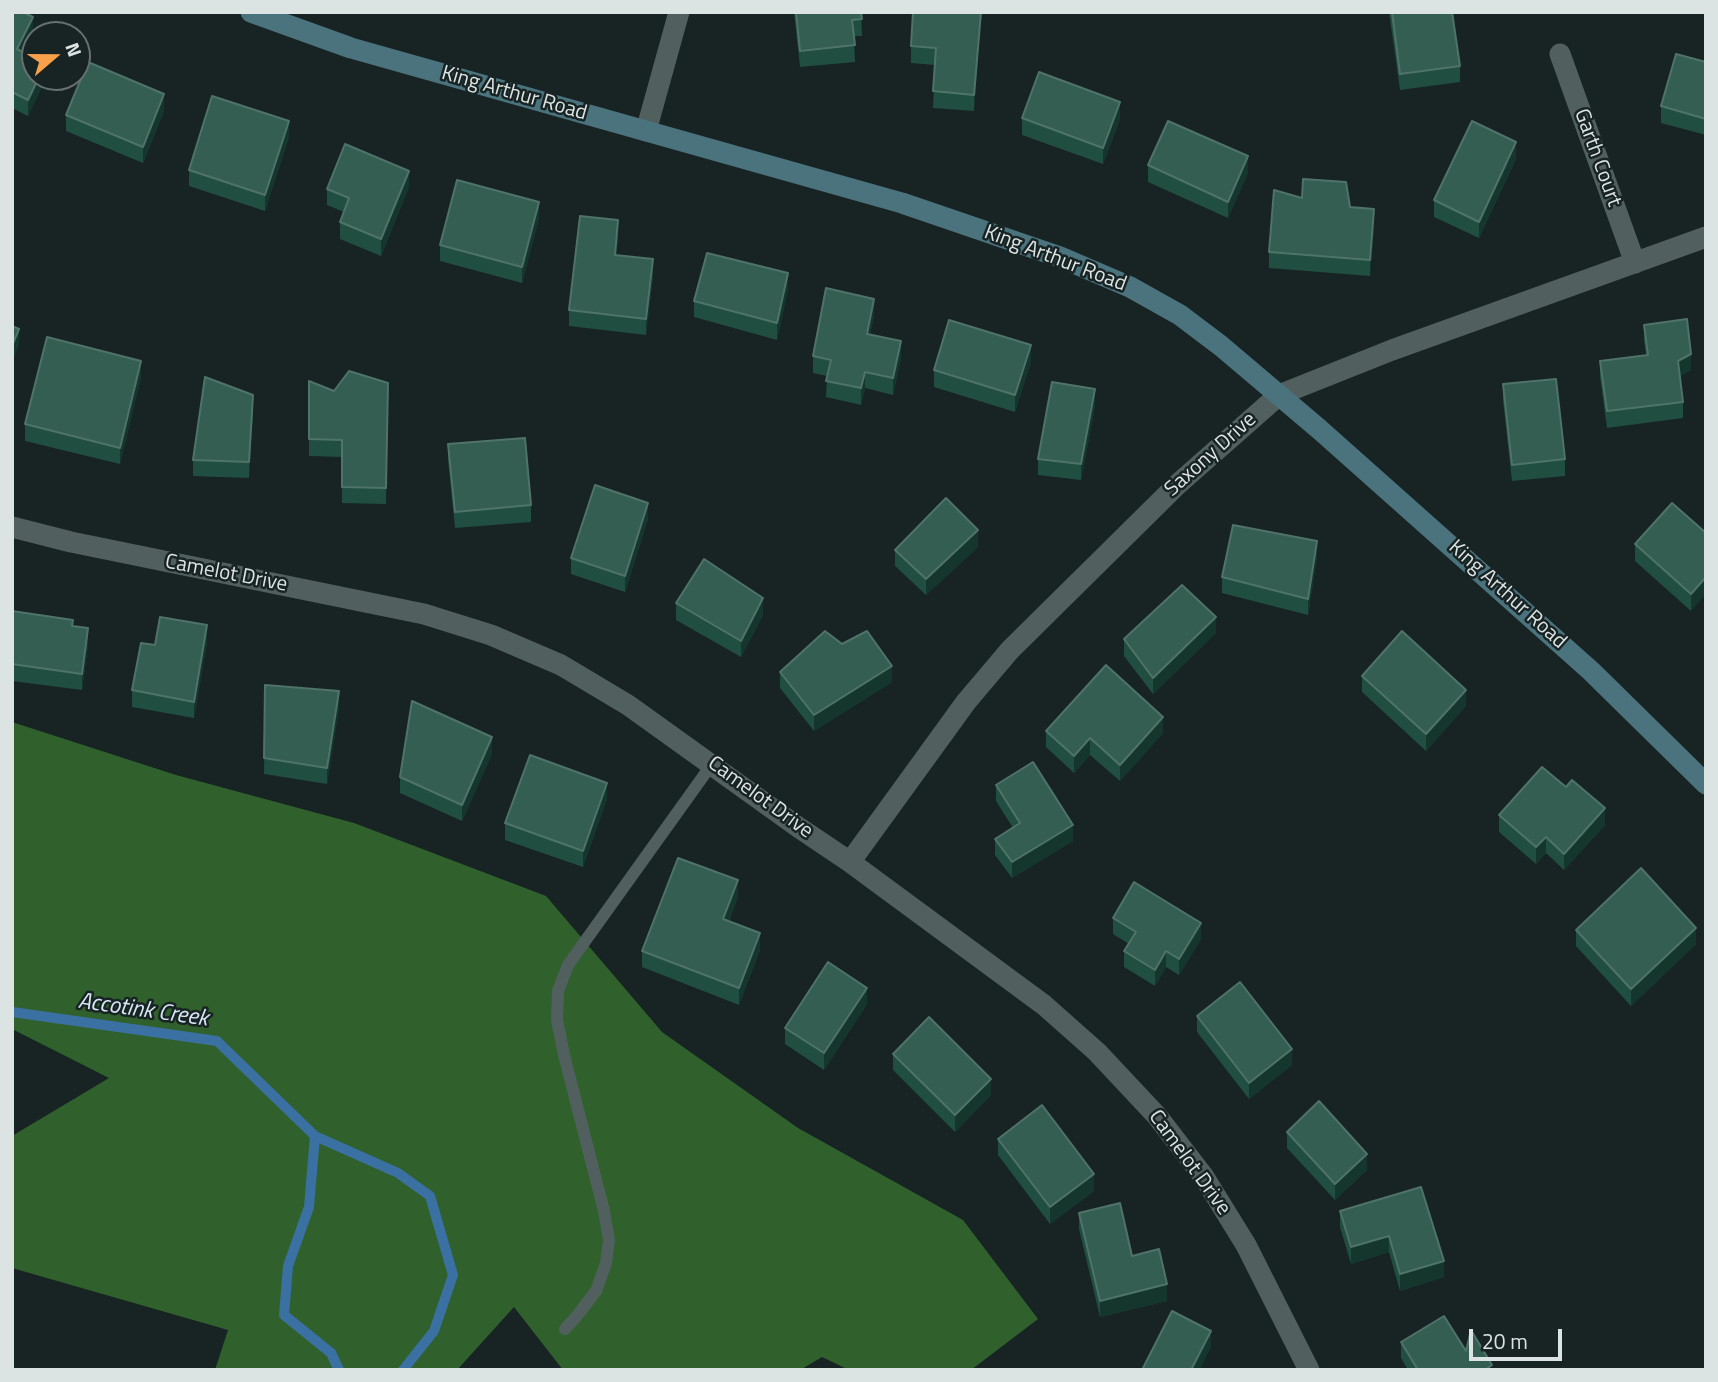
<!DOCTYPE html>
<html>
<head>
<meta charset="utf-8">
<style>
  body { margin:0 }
  #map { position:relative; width:1718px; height:1382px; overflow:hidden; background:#182323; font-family:"Titillium Web",sans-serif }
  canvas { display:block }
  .frame { position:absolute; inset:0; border:14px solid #dce3e3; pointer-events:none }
  .north { position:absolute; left:21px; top:21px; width:70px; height:70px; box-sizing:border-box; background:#182323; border:2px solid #667070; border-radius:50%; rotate:70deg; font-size:19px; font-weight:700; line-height:28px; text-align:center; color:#dce3e3 }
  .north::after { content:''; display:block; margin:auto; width:24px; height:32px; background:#f8a14a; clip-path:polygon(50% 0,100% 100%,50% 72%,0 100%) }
  .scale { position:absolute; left:1469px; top:1329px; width:93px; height:32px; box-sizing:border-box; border:4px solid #dce3e3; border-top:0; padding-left:9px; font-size:21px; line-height:24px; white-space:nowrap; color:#dce3e3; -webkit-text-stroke:5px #182323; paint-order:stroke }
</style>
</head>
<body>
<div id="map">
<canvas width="1718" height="1382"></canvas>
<div class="frame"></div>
<div class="north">N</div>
<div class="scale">20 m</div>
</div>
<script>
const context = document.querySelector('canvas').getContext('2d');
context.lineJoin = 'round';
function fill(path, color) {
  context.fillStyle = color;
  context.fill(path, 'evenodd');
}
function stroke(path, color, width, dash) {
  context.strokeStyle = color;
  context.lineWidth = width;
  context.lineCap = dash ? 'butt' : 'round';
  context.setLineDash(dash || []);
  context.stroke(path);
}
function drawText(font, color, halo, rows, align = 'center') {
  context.font = font + ' "Titillium Web",sans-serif';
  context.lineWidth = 5;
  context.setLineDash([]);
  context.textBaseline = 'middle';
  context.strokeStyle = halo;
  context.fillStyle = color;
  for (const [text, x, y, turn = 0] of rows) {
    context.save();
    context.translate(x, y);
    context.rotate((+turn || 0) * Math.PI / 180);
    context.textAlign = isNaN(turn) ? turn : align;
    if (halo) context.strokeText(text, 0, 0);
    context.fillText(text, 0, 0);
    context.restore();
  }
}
fill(new Path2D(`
  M12 722 176 775 354 823 546 896 662 1032 798 1128 963 1220 1038 1319 971 1370H849L822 1357 800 1370H563L514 1307 457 1370H215L228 1330 12 1268V1136L109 1078 12 1029Z`), '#30612d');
stroke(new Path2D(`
  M12 1012 217 1041 315 1136 309 1207 288 1266 284 1315 331 1353 339 1370
  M315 1136 398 1173 430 1196 453 1275 434 1331 403 1370`), '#3b70a2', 10);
stroke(new Path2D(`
  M565 1329 576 1317 596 1291 606 1263 609 1240 604 1211 564 1055 557 1020 558 991 568 965 712 764`), '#525f5f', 12);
stroke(new Path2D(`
  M1560 54 1635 263
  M646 131 679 12
  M12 527 71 542 424 614 491 635 561 665 628 705 798 827 850 862 1044 1005 1097 1052 1157 1116 1204 1177 1246 1245 1309 1370
  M850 862 966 702 1010 650 1178 484 1279 395 1392 350 1706 237`), '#525f5f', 21);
stroke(new Path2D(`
  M251 12 351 48 902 203 1060 257 1130 287 1180 315 1221 346 1319 429 1591 671 1706 784`), '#4a737d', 21);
fill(new Path2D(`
  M12 12 33 33 23 53 45 77V80L28 116 12 108Z
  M794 12H861L862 36H854L855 62 800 67Z
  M981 12 974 111 933 108 935 65 911 63V46Z
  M1389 12H1452L1460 66V82L1400 90Z
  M1706 62V135L1661 123V106Z
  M164 111 143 163 66 131V115Z
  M1022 118 1120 119 1103 164 1022 135Z
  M289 137 265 211 189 186V170Z
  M1516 159 1479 238 1434 217V200Z
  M1148 165 1248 173 1228 218 1148 182Z
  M409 187 381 256 340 239V222L344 212 327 205V189Z
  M1350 207 1374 226 1370 276 1269 268V252Z
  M539 218 522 283 440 261V245Z
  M618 236 616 255 653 276 646 335 569 326V310Z
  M788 289 777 340 694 317V301Z
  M874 315 870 335 901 358 893 395 865 388 861 405 826 397 827 376 813 373V356Z
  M1644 325 1691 370 1680 376 1683 402V418L1607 428 1600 377V361L1646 355 1644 341Z
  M1031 362 1015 412 934 387V370Z
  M141 377 120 464 25 441V424Z
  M309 381 334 391 388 383 386 504 342 503V457L309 456Z
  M1503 384 1565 459V476L1512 481 1503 401Z
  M1095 406 1081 480 1038 475V459Z
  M253 411 249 478 193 476V460Z
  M448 444 531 505V522L455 528 448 460Z
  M648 519 625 592 571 574V558Z
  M1706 533 1691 611 1635 561V544Z
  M978 547 926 595 895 566V550Z
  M1317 557 1308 615 1222 593V577Z
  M676 603 763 615 741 657 676 620Z
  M12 611 73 626 88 645 82 690 12 681Z
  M1216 633 1153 694 1124 656V639Z
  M207 642 194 718 132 707V690L155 645Z
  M780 672 892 682 814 731 780 688Z
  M1362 676 1466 706 1426 751 1362 692Z
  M265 685 339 707 327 784 264 774Z
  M1046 731 1163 733 1120 781 1090 755 1074 773 1046 747Z
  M492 754 462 821 400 793V777Z
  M996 785 1073 841 1012 878 995 855V839L1013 828 996 801Z
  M607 799 583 867 505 840V823Z
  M1499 815 1605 825 1564 870 1546 853 1536 864 1499 832Z
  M738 897 729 921 760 950 739 1005 642 967V951Z
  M1113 918 1201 939 1179 975 1166 967 1155 986 1124 967V951L1129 944 1113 934Z
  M1576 930 1696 944 1631 1006 1576 946Z
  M867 1004 824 1070 785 1044V1028Z
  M1197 1016 1292 1065 1249 1099 1197 1032Z
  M893 1054 991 1095 955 1132 893 1070Z
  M1287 1132 1367 1170 1335 1200 1287 1148Z
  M998 1139 1094 1191 1050 1224 998 1155Z
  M1421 1187 1444 1277 1400 1291 1389 1252 1351 1264 1340 1227V1211Z
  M1079 1213 1132 1256 1167 1301 1100 1317 1079 1229Z
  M1401 1342 1466 1351 1492 1370H1408L1401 1358Z`), '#204e40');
fill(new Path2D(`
  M981 12V19L974 111V95Z
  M33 17V33L17 66V49Z
  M39 77H45V80L28 116V100Z
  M164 94V111L143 163V147Z
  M1120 102V119L1103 164V148Z
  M289 121V137L265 211V195Z
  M1516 142V159L1479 238V222Z
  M1248 156V173L1228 218V202Z
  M409 171V187L381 256V239Z
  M539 202V218L522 283V267Z
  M1374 209V226L1370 276V260Z
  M618 220V236L615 271V255Z
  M653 259V276L646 335V319Z
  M788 273V289L777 340V323Z
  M874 299V315L867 350V334Z
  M19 329V345L12 363V346Z
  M901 341V358L893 395V378Z
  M1031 345V362L1015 412V395Z
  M1691 354V370L1678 377V361Z
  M141 361V377L120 464V448Z
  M865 372V388L861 405V388Z
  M1095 389V406L1081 480V464Z
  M253 395V411L249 478V462Z
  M648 503V519L625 592V576Z
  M978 530V547L926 595V579Z
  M1317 541V557L1308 615V599Z
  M1706 577V594L1691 611V594Z
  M763 598V615L741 657V641Z
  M1216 617V633L1153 694V678Z
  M207 625V642L194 718V702Z
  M88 628V645L82 690V674Z
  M892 666V682L814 731V715Z
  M1466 690V706L1426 751V734Z
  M339 691V707L327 784V768Z
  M1163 717V733L1120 781V765Z
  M492 737V754L462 821V805Z
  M1090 738V755L1074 773V756Z
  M607 783V799L583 867V851Z
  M1605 808V825L1564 870V854Z
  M1073 825V841L1012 878V862Z
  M1546 837V853L1536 864V847Z
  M738 880V897L723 935V919Z
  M1201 923V939L1179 975V959Z
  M1696 928V944L1631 1006V989Z
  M760 933V950L739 1005V988Z
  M1166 951V967L1155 986V970Z
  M867 988V1004L824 1070V1053Z
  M1292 1049V1065L1249 1099V1083Z
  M991 1079V1095L955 1132V1115Z
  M1367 1154V1170L1335 1200V1184Z
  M1094 1174V1191L1050 1224V1207Z
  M1389 1236V1252L1351 1264V1247Z
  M1444 1261V1277L1400 1291V1274Z
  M1167 1284V1301L1100 1317V1301Z
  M1211 1331V1347L1200 1370H1191Z`), '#14362d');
const building = new Path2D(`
  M12 12H23L33 17 17 49 35 58V77H39L28 100 12 92Z
  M796 12H861L862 19 852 20 855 45 800 51Z
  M913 12H981L974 95 933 91 936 48 911 46Z
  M1392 12H1452L1460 66 1400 74Z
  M1676 54 1706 62V119L1661 106Z
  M88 62 164 94 143 147 66 115Z
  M1039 72 1120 102 1103 148 1022 118Z
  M212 96 289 121 265 195 189 170Z
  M1168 121 1248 156 1228 202 1148 165Z
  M1472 121 1516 142 1479 222 1434 200Z
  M345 144 409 171 381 239 340 222 349 198 327 189Z
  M1303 179 1346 182 1350 207 1374 209 1370 260 1269 252 1274 190 1302 198Z
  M457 180 539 202 522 267 440 245Z
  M580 216 618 220 615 255 653 259 646 319 569 310Z
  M707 253 788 273 777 323 694 301Z
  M826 288 874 299 867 334 901 341 893 378 865 372 861 388 826 381 831 360 813 356Z
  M1687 319 1691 354 1678 361 1683 402 1607 411 1600 361 1648 355 1644 325Z
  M949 320 1031 345 1015 395 934 370Z
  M12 326 19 329 12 346Z
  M47 337 141 361 120 448 25 424Z
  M349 371 388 383 386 488 342 487V440L309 439V381L334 391Z
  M205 377 253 395 249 462 193 460Z
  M1556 379 1565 459 1512 465 1503 384Z
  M1052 382 1095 389 1081 464 1038 459Z
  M525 438 531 505 455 512 448 444Z
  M595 485 648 503 625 576 571 558Z
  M946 498 978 530 926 579 895 550Z
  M1672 503 1706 533V577L1691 594 1635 544Z
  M1233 525 1317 541 1308 599 1222 577Z
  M704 559 763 598 741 641 676 603Z
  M1182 585 1216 617 1153 678 1124 639Z
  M12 611 73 620 72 626 88 628 82 674 12 664Z
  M160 617 207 625 194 702 132 690 141 643 155 645Z
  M825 631 842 644 867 631 892 666 814 715 780 672Z
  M1402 631 1466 690 1426 734 1362 676Z
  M1106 665 1163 717 1120 765 1090 738 1074 756 1046 731Z
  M265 685 339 691 327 768 264 758Z
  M412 701 492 737 462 805 400 777Z
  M530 755 607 783 583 851 505 823Z
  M1033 762 1073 825 1012 862 995 839 1020 823 996 785Z
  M1542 767 1566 787 1572 780 1605 808 1564 854 1546 837 1536 847 1499 815Z
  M678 858 738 880 723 919 760 933 739 988 642 951Z
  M1641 868 1696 928 1631 989 1576 930Z
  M1134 882 1201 923 1179 959 1166 951 1155 970 1124 951 1136 932 1113 918Z
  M828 962 867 988 824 1053 785 1028Z
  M1240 982 1292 1049 1249 1083 1197 1016Z
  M929 1017 991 1079 955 1115 893 1054Z
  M1319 1101 1367 1154 1335 1184 1287 1132Z
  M1042 1105 1094 1174 1050 1207 998 1139Z
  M1421 1187 1444 1261 1400 1274 1389 1236 1351 1247 1340 1211Z
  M1120 1203 1132 1256 1159 1249 1167 1284 1100 1301 1079 1213Z
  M1172 1311 1211 1331 1191 1370H1142Z
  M1444 1316 1466 1351 1471 1330 1492 1365 1485 1370H1418L1401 1342Z`);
fill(building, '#345e52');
stroke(building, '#4f7368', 2);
drawText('21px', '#dce3e3', '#182323', [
  ["King Arthur Road",514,94,16],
  ["Garth Court",1597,158,70],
  ["King Arthur Road",1055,259,21],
  ["Saxony Drive",1211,455,-42],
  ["Camelot Drive",226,574,11],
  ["King Arthur Road",1507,595,42],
  ["Camelot Drive",760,798,36],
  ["Camelot Drive",1189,1163,54]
]);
drawText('italic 23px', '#d7e6f4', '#182323', [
  ["Accotink Creek",143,1011,8]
]);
</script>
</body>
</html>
